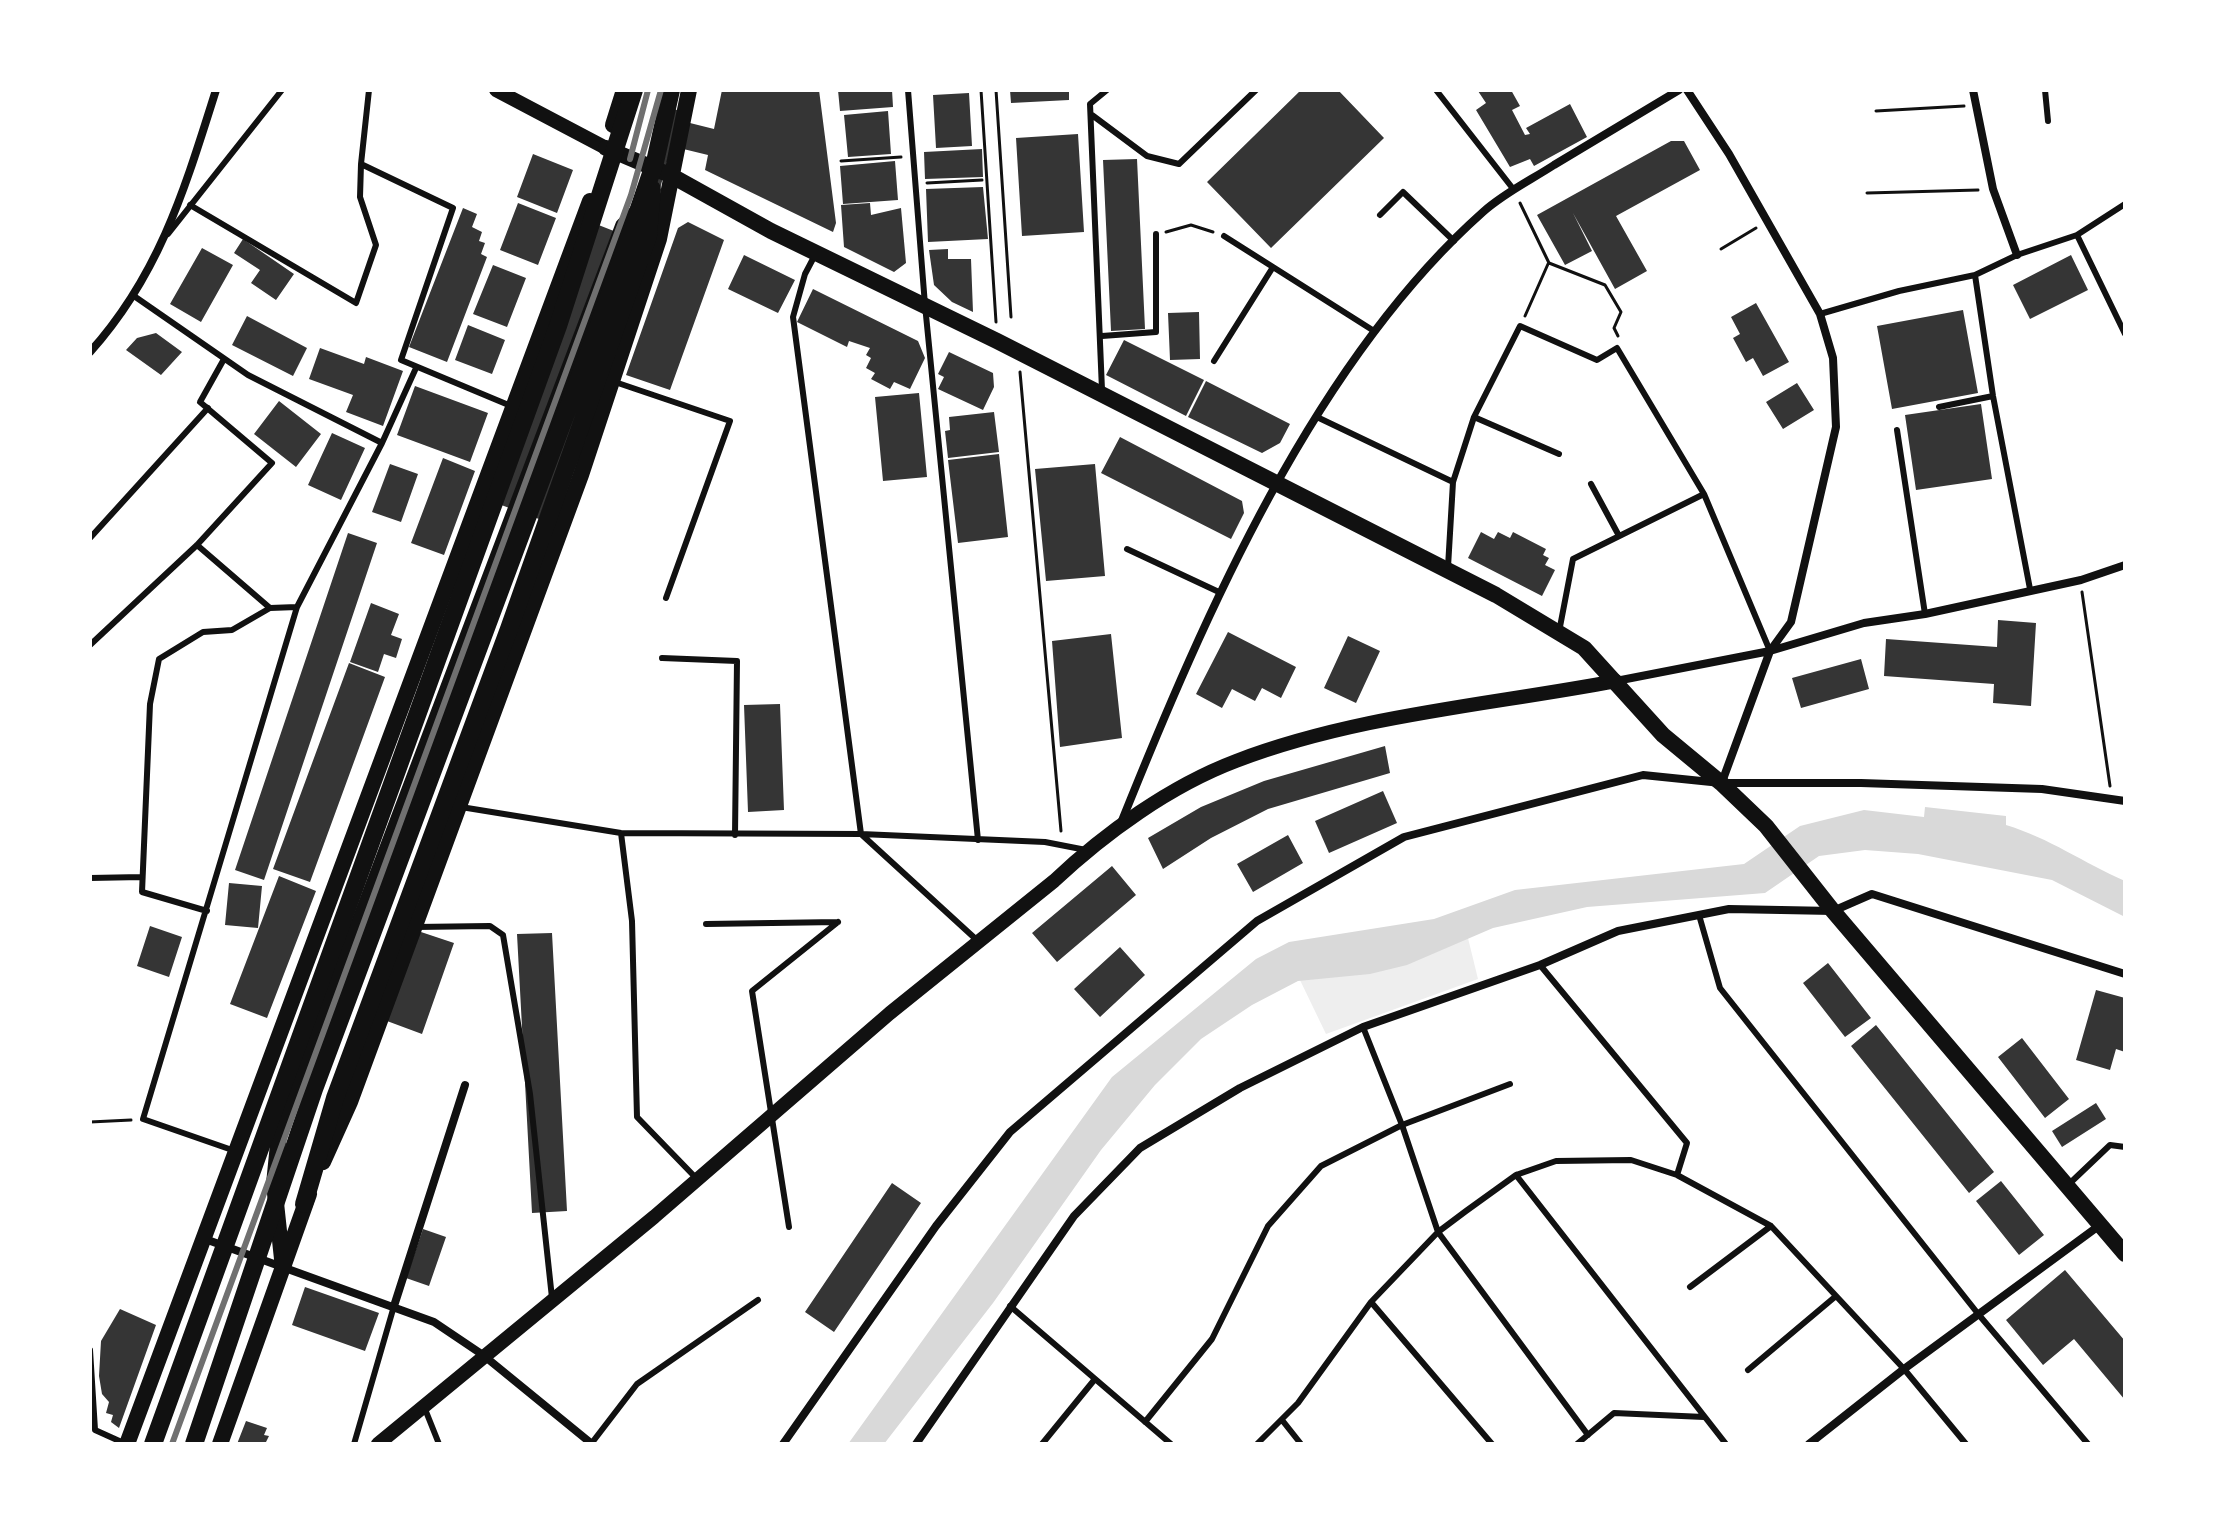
<!DOCTYPE html>
<html>
<head>
<meta charset="utf-8">
<style>
  body { margin:0 }
  #map { position:relative; width:2215px; height:1534px; overflow:hidden; background:#fff; font-family:Bitter,serif }
  canvas { display:block }
  .frame { position:absolute; inset:0; border:92px solid #fff; pointer-events:none }
</style>
</head>
<body>
<div id="map">
<canvas width="2215" height="1534"></canvas>
<div class="frame"></div>
</div>
<script>
const context = document.querySelector('canvas').getContext('2d');
context.lineJoin = 'round';
function fill(path, color) {
  context.fillStyle = color;
  context.fill(path, 'evenodd');
}
function stroke(path, color, width, dash) {
  context.strokeStyle = color;
  context.lineWidth = width;
  context.lineCap = dash ? 'butt' : 'round';
  context.setLineDash(dash || []);
  context.stroke(path);
}
fill(new Path2D(`
  M1467 934 1478 979 1326 1034 1299 978Z`), '#eee');
fill(new Path2D(`
  M1925 807 2006 816V825C2049 838 2084 863 2125 881V917L2052 880 1918 854 1865 850 1819 856 1765 893 1587 907 1493 928 1407 965 1370 974 1298 981 1252 1005 1201 1039 1155 1085 1101 1150 993 1303 884 1444H848L1112 1077 1256 959 1289 942 1434 919 1515 890 1744 864 1800 826 1864 810 1924 817Z`), '#d9d9d9');
fill(new Path2D(`
  M722 90H819L836 223 833 232 705 170 708 155 671 146 660 189 539 519 477 496 596 224 624 235 666 106 685 113 686 122 714 129Z
  M838 90H892L893 107 840 111Z
  M1010 90H1069V100L1011 103Z
  M1301 90H1338L1384 138 1271 248 1207 182Z
  M1511 90 1520 106 1512 110 1525 135 1530 134 1526 128 1570 104 1587 137 1534 166 1530 159 1510 167 1476 110 1486 103 1478 91Z
  M969 93 972 146 936 148 933 95Z
  M888 111 891 154 848 157 844 115Z
  M1078 134 1084 232 1022 236 1016 138Z
  M1671 141H1684L1700 170 1616 216 1647 271 1615 289 1573 213 1592 251 1565 265 1537 215Z
  M982 149 983 177 925 179 924 152Z
  M533 154 573 170 557 213 517 197Z
  M1137 159 1145 329 1111 331 1103 160Z
  M895 161 898 200 843 204 840 166Z
  M983 187 988 239 928 242 926 189Z
  M518 203 556 218 538 265 500 250Z
  M870 203 871 215 901 208 906 263 894 272 844 247 841 205Z
  M463 208 477 214 472 227 482 232 479 241 485 243 481 254 487 257 447 362 409 347Z
  M688 222 724 240 670 390 626 375 678 228Z
  M243 239 294 274 276 300 251 283 260 270 234 253Z
  M202 248 233 265 201 322 170 304Z
  M948 249V259H971L973 312 952 302 934 285 929 250Z
  M744 255 795 280 778 313 728 289Z
  M2071 255 2088 290 2030 319 2013 285Z
  M493 265 526 278 507 327 473 314Z
  M813 289 918 341 925 358 910 389 894 382 890 389 871 379 875 373 866 368 871 358 866 355 870 348 849 341 847 347 797 322Z
  M1756 303 1789 362 1763 376 1753 358 1746 362 1733 338 1740 334 1731 317Z
  M1963 310 1978 393 1892 409 1877 326Z
  M1199 312 1200 359 1170 360 1168 313Z
  M247 316 307 348 293 376 232 345Z
  M468 325 505 340 492 374 455 360Z
  M156 333 182 352 161 375 126 350 137 338Z
  M1124 340 1204 380 1186 416 1106 375Z
  M320 348 364 364 366 357 403 371 383 426 346 412 353 395 309 379Z
  M949 352 993 373 994 387 983 410 938 389 944 377 938 374Z
  M1206 381 1290 424 1280 443 1262 453 1188 417Z
  M1797 383 1814 410 1783 429 1766 402Z
  M415 386 488 413 470 462 397 435Z
  M919 393 927 477 883 481 875 397Z
  M279 401 321 434 296 467 254 434Z
  M1981 404 1992 479 1916 490 1905 415Z
  M994 412 999 452 948 458 945 431 950 430 949 417Z
  M332 433 365 448 341 500 308 485Z
  M1120 437 1242 501 1244 513 1231 539 1101 473Z
  M999 454 1008 537 958 543 948 460Z
  M443 458 475 471 444 555 411 543Z
  M390 464 418 474 401 522 372 512Z
  M1095 464 1105 576 1046 581 1035 469Z
  M1481 532 1494 539 1498 532 1510 538 1513 532 1546 549 1543 555 1549 558 1545 565 1555 570 1542 596 1468 558Z
  M348 533 377 543 264 880 235 870Z
  M371 603 399 614 391 635 402 639 396 658 384 654 378 672 350 662Z
  M1998 620 2036 623 2031 706 1993 703 1994 684 1884 676 1886 639 1997 647Z
  M1228 632 1296 667 1281 698 1262 688 1255 701 1232 689 1222 708 1196 694Z
  M1111 634 1122 738 1060 747 1052 641Z
  M1348 636 1380 651 1356 703 1324 688Z
  M1861 659 1869 689 1801 708 1792 678Z
  M349 663 385 677 310 882 273 869Z
  M780 704 784 810 748 812 744 705Z
  M1385 746 1390 773 1268 809 1211 838 1163 869 1148 838 1201 807 1264 781Z
  M1383 791 1397 823 1329 853 1315 821Z
  M1288 835 1303 863 1253 892 1237 864Z
  M1112 866 1136 895 1057 962 1032 933Z
  M279 876 316 891 267 1018 230 1004Z
  M229 883 262 886 258 928 225 925Z
  M150 926 182 937 169 977 137 966Z
  M418 931 454 943 422 1034 387 1021Z
  M552 933 567 1211 532 1213 517 934Z
  M1120 947 1145 975 1100 1017 1074 989Z
  M1828 963 1871 1018 1845 1037 1803 983Z
  M2096 990 2125 998V1052L2116 1049 2110 1070 2076 1060Z
  M1876 1025 1994 1172 1969 1193 1851 1046Z
  M2022 1038 2069 1099 2045 1118 1998 1057Z
  M2096 1103 2106 1119 2062 1147 2052 1131Z
  M2001 1181 2044 1235 2019 1255 1976 1201Z
  M892 1183 921 1203 834 1332 805 1312Z
  M423 1229 446 1237 429 1286 406 1278Z
  M2065 1270 2125 1341V1400L2074 1339 2043 1365 2006 1320Z
  M305 1287 379 1313 365 1351 292 1325Z
  M120 1309 156 1325 119 1428 111 1422 113 1415 106 1413 109 1402 102 1394 99 1376 101 1341Z
  M246 1421 267 1428 264 1435 269 1436 265 1444H237Z`), '#353535');
stroke(new Path2D(`
  M981 90 996 322
  M996 90 1011 317
  M1876 111 1964 106
  M841 161 901 157
  M927 183 982 180
  M1867 193 1978 190
  M1520 203 1549 263 1605 285 1621 312 1614 328 1618 336
  M1166 232 1191 225 1213 232
  M1721 249 1756 228
  M1525 316 1548 264
  M1020 372 1061 831
  M2082 592 2110 786
  M90 1122 131 1120`), '#111', 3);
stroke(new Path2D(`
  M369 90 361 164 453 208 401 360 511 406
  M908 90 925 305 978 840
  M1436 90 1514 190
  M2045 90 2048 121
  M1092 115 1147 156 1179 164 1256 90
  M190 205 356 303 376 245 360 197 361 164
  M1380 215 1403 192 1454 241
  M168 234 282 90
  M2077 235 2125 334
  M1224 236 1374 331
  M815 255 805 274 793 317 861 834 979 942
  M1975 275 1993 396 2030 589
  M134 296 248 375 382 443
  M1820 314 1899 291 1975 275 2017 255 2077 235 2125 204
  M1102 336 1156 332V234
  M1214 361 1273 267
  M612 381 730 421 666 598
  M1102 390 1090 104 1107 90
  M1939 407 1993 396
  M1474 417 1559 454
  M1319 418 1453 482
  M1897 430 1925 614
  M1591 484 1618 534
  M90 538 208 408
  M197 545 270 608 297 607
  M1127 549 1221 593
  M1448 567 1453 482 1474 417 1520 326 1597 360 1617 348 1704 494 1770 651
  M1559 632 1573 559 1704 494
  M90 645 197 545 272 463 200 402 224 359
  M662 658 737 661 735 835
  M461 807 621 833 861 834 1045 842 1086 850
  M621 833 632 921 637 1117 697 1179
  M90 878 142 877
  M207 911 142 892 150 704 159 659 203 632 232 630 270 608
  M1699 915 1720 988 1979 1315 2088 1444
  M706 924 838 922
  M416 927 490 926 503 935 530 1094 552 1298
  M1540 965 1687 1143 1677 1175
  M1363 1027 1402 1125 1438 1232 1588 1435
  M235 1151 143 1119 297 607 382 443 416 368
  M1516 1175 1726 1444
  M2068 1185 2110 1145 2125 1147
  M789 1227 752 991 838 922
  M1690 1287 1771 1226
  M1371 1302 1492 1444
  M1010 1306 1171 1444
  M90 1350 95 1430 126 1444
  M1748 1370 1836 1296
  M425 1409 439 1444
  M1282 1420 1301 1444
  M1145 1422 1212 1339 1268 1226 1321 1166 1402 1125 1510 1084
  M354 1444 394 1306
  M591 1444 637 1384 758 1300
  M1042 1444 1095 1379
  M1257 1444 1298 1403 1371 1302 1438 1232 1466 1211 1516 1175 1556 1161 1631 1160 1677 1175 1771 1226 1904 1369 1966 1444
  M1577 1444 1614 1413 1704 1417`), '#111', 6);
stroke(new Path2D(`
  M1687 90 1729 154 1820 314 1833 358 1836 427 1791 622 1770 651 1722 782
  M1973 90 1993 189 2017 255
  M90 352C160 274 185 188 216 90
  M1616 681 1770 651 1864 623 1925 614 2081 580 2125 565
  M1121 823C1204 616 1314 362 1483 212 1504 193 1531 180 1554 165 1596 140 1637 115 1679 90
  M205 1239 434 1322 483 1355 592 1444
  M394 1306 465 1085
  M783 1444 936 1226 1010 1132 1257 921 1404 837 1643 775 1721 783H1861L2042 789 2125 801
  M916 1444 1074 1216 1140 1148 1240 1088 1363 1027 1540 965 1618 931 1729 909 1833 911 1872 894 2125 974
  M1809 1444 1904 1369 2100 1225`), '#111', 8);
stroke(new Path2D(`
  M496 90 606 148
  M378 1444 654 1217 890 1013 1054 881C1105 833 1170 786 1236 761 1356 715 1490 705 1616 681`), '#111', 14);
stroke(new Path2D(`
  M613 125 624 90
  M606 148 672 176 771 231 997 341 1496 595 1584 648 1663 735 1721 783 1766 826 1833 911 2125 1254
  M323 1162 350 1102 581 475 659 239 689 90
  M282 1259 274 1184 279 1134 623 226 637 212
  M127 1444 590 201
  M220 1444 309 1194`), '#111', 16);
stroke(new Path2D(`
  M304 1204 335 1098 509 629 648 236 652 189
  M153 1444 558 326 634 90
  M194 1444 314 1089 599 325 655 162 671 90`), '#111', 18);
stroke(new Path2D(`
  M630 159 648 90
  M172 1444 631 195 661 90`), '#707070', 6);
</script>
</body>
</html>
